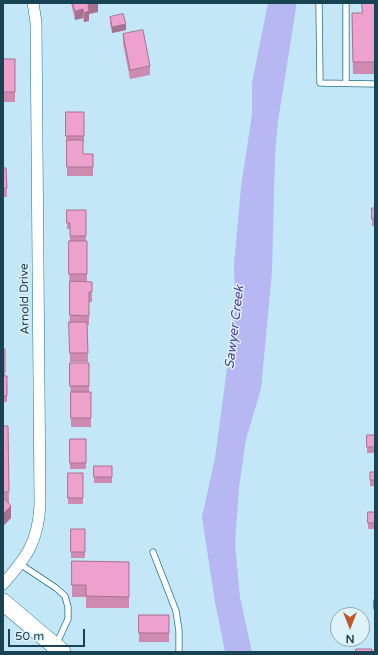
<!DOCTYPE html>
<html>
<head>
<meta charset="utf-8">
<style>
  body { margin:0 }
  #map { position:relative; width:378px; height:655px; overflow:hidden; background:#c3e7f6; font-family:"Varela Round",sans-serif }
  canvas { display:block }
  .frame { position:absolute; inset:0; border:4px solid #174352; pointer-events:none }
  .north { position:absolute; left:330px; top:607px; width:40px; height:40px; box-sizing:border-box; background:#dff1f9; border:1px solid #8fabb6; border-radius:50%; rotate:180deg; font-size:11px; font-weight:700; line-height:16px; text-align:center; color:#174352 }
  .north::after { content:''; display:block; margin:auto; width:14px; height:18px; background:#be5a26; clip-path:polygon(50% 0,100% 100%,50% 72%,0 100%) }
  .scale { position:absolute; left:8px; top:629px; width:77px; height:18px; box-sizing:border-box; border:2px solid #174352; border-top:0; padding-left:5px; font-size:12px; line-height:14px; white-space:nowrap; color:#174352; -webkit-text-stroke:3px #dff1f9; paint-order:stroke }
</style>
</head>
<body>
<div id="map">
<canvas width="378" height="655"></canvas>
<div class="frame"></div>
<div class="north">N</div>
<div class="scale">50 m</div>
</div>
<script>
const context = document.querySelector('canvas').getContext('2d');
context.lineJoin = 'round';
function fill(path, color) {
  context.fillStyle = color;
  context.fill(path, 'evenodd');
}
function stroke(path, color, width, dash) {
  context.strokeStyle = color;
  context.lineWidth = width;
  context.lineCap = dash ? 'butt' : 'round';
  context.setLineDash(dash || []);
  context.stroke(path);
}
function drawText(font, color, halo, rows, align = 'center') {
  context.font = font + ' "Varela Round",sans-serif';
  context.lineWidth = 3;
  context.setLineDash([]);
  context.textBaseline = 'middle';
  context.strokeStyle = halo;
  context.fillStyle = color;
  for (const [text, x, y, turn = 0] of rows) {
    context.save();
    context.translate(x, y);
    context.rotate((+turn || 0) * Math.PI / 180);
    context.textAlign = isNaN(turn) ? turn : align;
    if (halo) context.strokeText(text, 0, 0);
    context.fillText(text, 0, 0);
    context.restore();
  }
}
fill(new Path2D(`
  M268 3H296V8L278 121 275 154 272 272 261 389 246 439 239 487 235 544 240 597 252 652H225L215 602 202 517 215 458 225 384 229 350 235 312 234 265 241 187 252 114V83Z`), '#b7b7f3');
const service = new Path2D(`
  M319 3 320 83 375 84
  M346 83V3
  M153 552 176 611 179 631V652
  M20 564 56 588 65 596 68 607V619L56 645`);
const minor = new Path2D(`
  M3 584C27 557 38 542 40 505L36 22 33 3`);
const primary = new Path2D(`
  M3 602 62 652`);
stroke(service, '#21728d', 7);
stroke(minor, '#21728d', 12);
stroke(primary, '#21728d', 18);
stroke(service, '#fff', 5.5);
stroke(minor, '#fff', 11);
stroke(primary, '#fff', 17);
fill(new Path2D(`
  M71 3H98V12L89 14V21L84 22 83 18 75 20Z
  M375 3V74H353L352 13H362Z
  M110 17 126 30 112 33 110 23Z
  M123 34 150 66V75L130 79 123 43Z
  M3 59H15V102H3Z
  M66 112H84V142H83V154H93V176H67V142H66Z
  M3 168H6L7 197H3Z
  M372 208H375V226H372Z
  M67 210H86V241H87V282H92V302H89V325H87L88 362H70L69 241H70V229H67Z
  M3 303V349H5V376H7V402H3Z
  M70 363H89V392H91V427H71Z
  M3 426H8L9 503 11 518 3 526Z
  M367 435H375V453H367Z
  M70 439H86V469H70Z
  M94 466H112V483H94Z
  M375 466V486H370V472H375Z
  M68 473H83V504H68Z
  M368 512H375V529H368Z
  M71 529H85V558H71Z
  M72 561 129 562V608H86V597H72Z
  M139 615H169V642H139Z`), '#ce8ab0');
fill(new Path2D(`
  M96 3H98V12L89 14V21L84 22V13L88 5Z
  M83 9V18L75 20V11Z
  M126 24V30L112 33V27Z
  M11 506V518L3 526V514Z`), '#a77190');
const building = new Path2D(`
  M73 3H96L88 5 89 11 84 13 83 9 75 11Z
  M362 3H375V62H353L352 13H362Z
  M123 14 126 24 112 27 110 17Z
  M143 30 150 66 130 70 123 34Z
  M3 59H15V92H3Z
  M66 112H84V136H66Z
  M67 140H83V154H93V167H67Z
  M3 168H6L7 188H3Z
  M372 208H375V219H372Z
  M67 210H86V236H70V223H67Z
  M69 241H87V274H69Z
  M70 281 92 282V292H89V316L70 315Z
  M69 322H87L88 353H70Z
  M3 349H5V372H3Z
  M70 363H89V386H70Z
  M3 376H7V396H3Z
  M71 392H91V418H71Z
  M3 426H8L9 492H3Z
  M367 435H375V447H367Z
  M70 439H86V463H70Z
  M94 466H112V477H94Z
  M375 466V480H370V472H375Z
  M68 473H83V498H68Z
  M3 497 11 506 3 514Z
  M368 512H375V523H368Z
  M71 529H85V552H71Z
  M72 561 129 562V597L86 596V585H72Z
  M374 600H375V609H374Z
  M139 615H169V633H139Z
  M356 649H372V652H356Z`);
fill(building, '#efa1cd');
stroke(building, '#a77190', 1);
drawText('12px', '#174352', '#dff1f9', [
  ["Arnold Drive",25,299,-91]
]);
drawText('italic 13px', '#4c4198', '#dff1f9', [
  ["Sawyer Creek",235,327,-83]
]);
</script>
</body>
</html>
